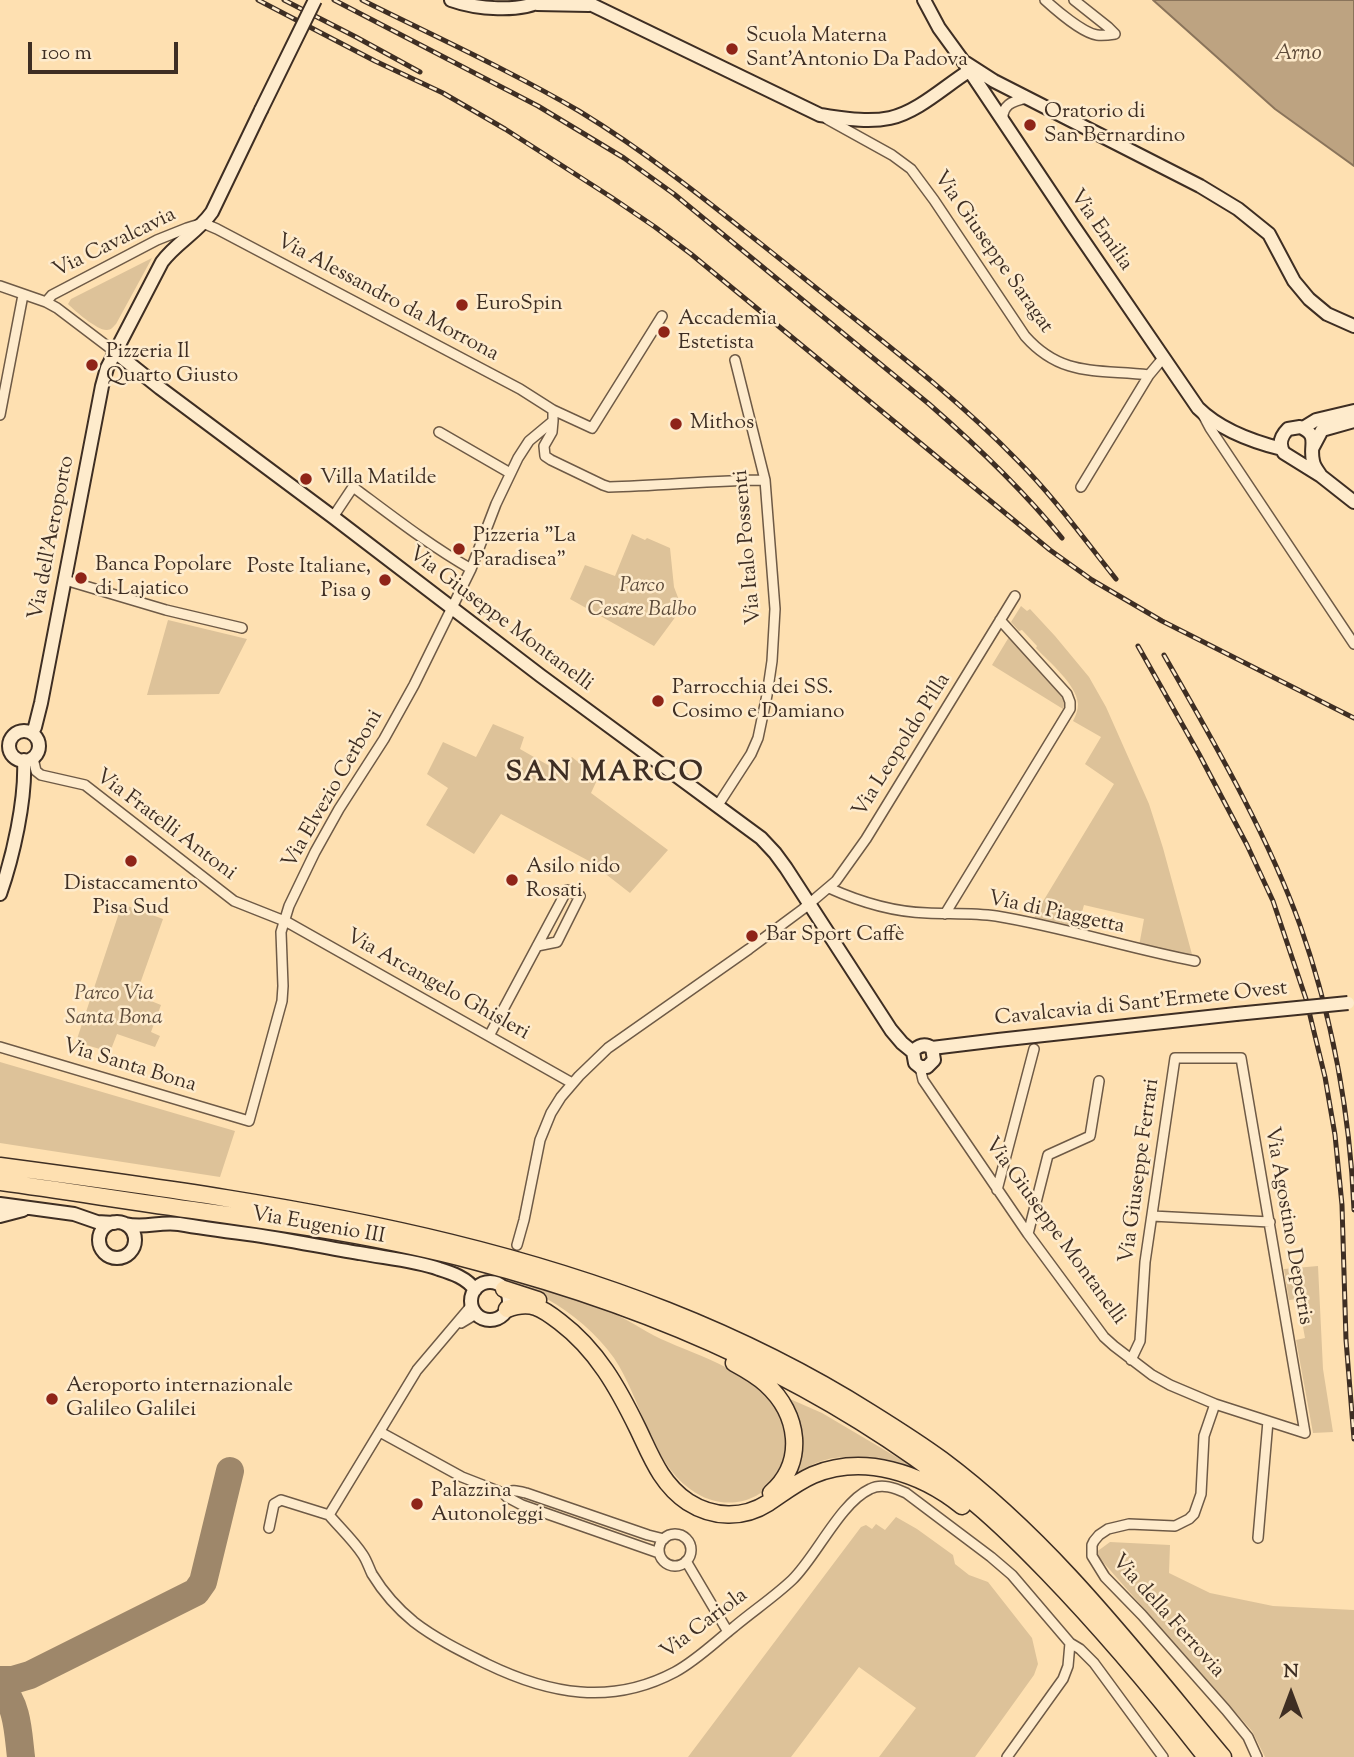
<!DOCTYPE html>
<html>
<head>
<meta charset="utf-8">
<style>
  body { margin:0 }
  #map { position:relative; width:1354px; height:1757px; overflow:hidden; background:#fee0b1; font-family:"Sorts Mill Goudy",serif }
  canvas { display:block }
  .north { position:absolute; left:1256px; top:1659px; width:70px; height:70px; -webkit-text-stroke:5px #feebcc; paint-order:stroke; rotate:0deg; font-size:19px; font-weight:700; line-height:28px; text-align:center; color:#3e2e23 }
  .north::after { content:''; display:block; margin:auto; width:24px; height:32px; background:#3e2e23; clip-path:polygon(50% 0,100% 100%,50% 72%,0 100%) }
  .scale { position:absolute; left:28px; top:42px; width:150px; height:32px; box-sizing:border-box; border:4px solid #3e2e23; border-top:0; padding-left:9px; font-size:21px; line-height:24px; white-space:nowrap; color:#3e2e23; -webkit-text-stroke:5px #feebcc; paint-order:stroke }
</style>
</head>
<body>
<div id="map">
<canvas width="1354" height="1757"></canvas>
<div class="north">N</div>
<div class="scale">100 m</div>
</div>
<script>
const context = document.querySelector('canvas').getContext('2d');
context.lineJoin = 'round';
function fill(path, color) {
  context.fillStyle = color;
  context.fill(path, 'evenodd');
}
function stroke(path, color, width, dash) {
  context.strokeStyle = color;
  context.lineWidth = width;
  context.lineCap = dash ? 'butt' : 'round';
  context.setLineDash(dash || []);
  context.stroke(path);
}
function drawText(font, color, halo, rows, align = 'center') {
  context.font = font + ' "Sorts Mill Goudy",serif';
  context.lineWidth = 5;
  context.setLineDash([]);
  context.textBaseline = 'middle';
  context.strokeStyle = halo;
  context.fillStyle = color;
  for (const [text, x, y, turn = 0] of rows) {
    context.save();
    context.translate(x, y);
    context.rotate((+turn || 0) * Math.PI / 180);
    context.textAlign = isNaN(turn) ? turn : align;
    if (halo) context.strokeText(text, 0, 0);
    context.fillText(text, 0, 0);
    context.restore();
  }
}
fill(new Path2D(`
  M152 258 116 324C113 327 111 330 107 330 98 331 75 311 68 304L71 299Z
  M632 534 645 540 647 538 670 548 674 587 682 608 654 646 570 599 585 565 615 576Z
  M1021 606 1027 611 1030 609 1055 636 1089 677 1106 707 1149 804 1163 848 1193 958 1139 946 1144 919 1084 905 1077 930 1034 919 1036 913 1114 784 1085 764 1101 737 1073 721C1076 715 1078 710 1078 704 1077 685 1049 662 1036 648L1037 646 1022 630 1019 631 1011 622Z
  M168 620 247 639 219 694 147 695Z
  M1009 637 1062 695 1065 703 1063 709 992 665Z
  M493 724 524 737 520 749 560 772 572 757 598 778 591 793 668 850 630 893 589 861 501 814 474 854 426 825 448 788 427 774 443 742 476 757Z
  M122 904 163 919 136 995 161 1005 151 1032 160 1036 155 1047 117 1034 110 1052 76 1042Z
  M0 1062 235 1131 220 1177 0 1143Z
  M1318 1266 1323 1369 1333 1432 1313 1433 1296 1340 1305 1338 1298 1299 1289 1300 1284 1269Z
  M509 1280C541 1289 574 1298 605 1310 625 1317 642 1330 661 1339 700 1357 759 1373 780 1414 782 1418 783 1424 784 1429 797 1487 737 1524 690 1489 650 1460 641 1398 614 1358 597 1334 572 1313 547 1299 534 1292 520 1288 509 1280Z
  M790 1399 822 1413 920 1471 919 1475C889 1463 848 1449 816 1463 809 1466 803 1472 797 1476 805 1451 794 1424 790 1399Z
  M896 1517 917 1529 953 1555 955 1564 969 1575 988 1582 1032 1638 1038 1664 1034 1675 975 1757H879L916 1708 859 1667 791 1757H688L861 1527 866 1525 872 1529 876 1524 885 1530Z
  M1110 1542 1170 1545 1169 1573 1210 1593 1273 1606 1354 1610V1757H1265L1252 1731 1095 1553Z`), '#ddc299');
const water = new Path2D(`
  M1153 0H1354V166L1275 109Z`);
fill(water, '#bda381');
stroke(water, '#8a745b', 2);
stroke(new Path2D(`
  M0 1680H13L30 1675 196 1592 203 1582 230 1471
  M0 1687C18 1705 18 1733 21 1757`), '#9e876a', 28);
const street = new Path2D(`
  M1045 0C1056 10 1083 33 1097 35 1103 36 1109 35 1115 34
  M1074 0 1108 27 1115 34
  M827 119 892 155 911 169 934 200 1025 336C1062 378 1099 369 1149 375
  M1003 122C1001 105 1012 101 1027 98
  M0 286 46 302 57 308 115 352
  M46 302 52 295 157 240 187 228 203 223 217 229 520 389 553 410 592 428 662 316
  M1202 413 1210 428 1354 644
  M0 415 23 295
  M553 421 552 432 544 446 545 456 551 460 603 485 609 487C661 486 713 480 765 480
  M439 432 510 473
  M1081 487 1149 375 1164 357
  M333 517 353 487C392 516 429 545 471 569
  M65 580 166 610 242 628
  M33 758 36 771 41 775 85 785 234 901 287 922 572 1083
  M718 805 751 754 758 738 767 695 772 661 775 609 765 480 735 360
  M829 888C860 902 893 912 927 913 950 914 974 913 996 916 1063 927 1128 948 1195 961
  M945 914 1070 709V702L1067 694 1000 620
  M489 1036 567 890 580 896 557 942 537 946
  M0 1047 249 1121 282 1001 283 986 281 932 289 906 315 852 339 809 384 739 414 685 471 569 496 504 518 458 529 441 553 421V410
  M920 1067 923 1080 1028 1234 1104 1337 1114 1346 1152 1375 1170 1385 1215 1404 1305 1433 1241 1058H1175L1145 1262 1140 1341 1131 1360
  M997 1190 1034 1049
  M1152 1216 1270 1222
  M1028 1234 1048 1155 1090 1136 1099 1081
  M517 1245 524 1220 540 1140 551 1113 561 1097 579 1076 608 1048 749 949 803 909 836 881 866 839 1015 596
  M472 1305 417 1370 329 1515C340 1528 354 1541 363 1555 367 1561 369 1568 372 1574 383 1592 398 1609 414 1622 436 1639 463 1652 487 1664 549 1694 611 1706 675 1672 697 1660 715 1642 734 1627 753 1611 774 1597 792 1580 816 1557 840 1503 870 1489 882 1483 895 1488 906 1493L991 1557 1012 1575 1070 1643 1080 1649 1094 1663 1163 1757
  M461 1323 476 1314
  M1215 1404 1204 1436 1201 1494 1194 1514 1189 1519 1175 1526 1129 1524 1108 1529 1099 1535 1094 1541 1092 1545V1556L1105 1577 1142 1615 1226 1710 1248 1737 1257 1757
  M380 1432 462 1477 503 1493 507 1497 522 1505 659 1553
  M503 1493C511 1489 518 1491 526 1493L648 1535 664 1539
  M269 1528 274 1504 281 1500 329 1515
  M659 1550a16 16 0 1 1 32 0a16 16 0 1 1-32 0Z
  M1258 1538 1268 1421
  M686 1561 728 1632
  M1007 1757 1063 1679 1068 1666 1070 1643`);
const secondary = new Path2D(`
  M451 0C476 9 520 13 543 0
  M582 0 820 115C842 118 867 123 890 118 918 112 945 86 969 71
  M924 0 939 28 963 61 1072 224 1198 408C1219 429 1254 442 1282 449
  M537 4 589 5
  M966 63 994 81 1200 186 1238 209 1269 234 1294 281 1309 299 1327 314 1354 326
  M115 352 160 388 333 517 541 676 761 838 775 853 786 868 891 1030 902 1043 913 1052
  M1303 428 1316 420 1354 411
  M1313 447 1322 430 1354 421
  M1321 476C1318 471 1314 467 1313 461 1309 445 1320 435 1300 427L1288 429C1281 436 1278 444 1284 453L1321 476 1354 502
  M9 746a15 15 0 1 1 30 0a15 15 0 1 1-30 0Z
  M32 733 35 727 41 703 102 386 107 368 162 262C176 243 198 232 212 212L261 110
  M0 894C13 857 26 800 24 760
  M913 1052C918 1045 925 1043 932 1048L998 1040 1236 1014
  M913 1052 915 1063 920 1067H927L934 1060 932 1048
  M0 1204 74 1214 97 1222 114 1223
  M0 1216 23 1210
  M99 1240a18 18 0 1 1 36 0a18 18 0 1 1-36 0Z
  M125 1224C145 1229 159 1221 179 1224 202 1228 225 1231 248 1234 285 1239 322 1247 359 1253 385 1258 414 1260 439 1269 452 1273 467 1278 475 1290
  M471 1301a19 19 0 1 1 38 0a19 19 0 1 1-38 0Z`);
const highway = new Path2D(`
  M0 1166C301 1206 609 1248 871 1413 895 1428 919 1443 942 1460 1052 1542 1135 1652 1223 1757
  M0 1182C67 1191 133 1202 200 1211 292 1224 384 1237 474 1261 652 1307 822 1381 966 1496 995 1519 1022 1546 1047 1572 1104 1631 1156 1693 1206 1757
  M504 1289 538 1300
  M507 1309C531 1300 542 1308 560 1322 597 1350 618 1388 638 1429 651 1456 661 1484 688 1502 713 1518 743 1519 768 1503 783 1493 797 1482 813 1475 864 1454 921 1473 962 1506
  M734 1363C745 1369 756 1375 766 1384 799 1414 806 1462 771 1493`);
stroke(street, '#6e5a46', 12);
stroke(secondary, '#3e2e23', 16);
stroke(highway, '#3e2e23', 19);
stroke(street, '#feebcc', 9);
stroke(secondary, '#feebcc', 12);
stroke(highway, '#fee0b1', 16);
const rail = new Path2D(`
  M258 0 375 61 443 93 505 129 611 197 655 227 691 254 1050 550 1092 580 1162 621 1354 718
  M284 0 356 37 420 72
  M334 0 538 106 624 158 674 194 929 404C977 446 1022 489 1062 538
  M362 0C434 36 509 70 579 111 658 159 728 218 800 275 874 335 951 392 1018 461 1054 497 1084 539 1116 579
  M1138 646 1199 754 1247 845 1273 901 1306 999 1325 1077 1335 1135 1342 1205 1346 1340 1354 1439
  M1164 655C1213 741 1266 831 1300 925 1332 1016 1350 1113 1354 1210`);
stroke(rail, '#3e2e23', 5);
stroke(rail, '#feebcc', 2.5, [8]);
const secondaryBridge = new Path2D(`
  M261 110 315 0
  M1236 1014 1348 1003`);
stroke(secondaryBridge, '#3e2e23', 16, []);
stroke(secondaryBridge, '#feebcc', 12);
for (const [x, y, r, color] of [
  [732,49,7,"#8f2418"],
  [1030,125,7,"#8f2418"],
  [462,305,7,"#8f2418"],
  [664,332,7,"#8f2418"],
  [92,365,7,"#8f2418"],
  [676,424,7,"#8f2418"],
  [306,479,7,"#8f2418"],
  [459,549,7,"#8f2418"],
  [81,578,7,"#8f2418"],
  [385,580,7,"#8f2418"],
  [658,701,7,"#8f2418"],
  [131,861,7,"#8f2418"],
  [512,880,7,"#8f2418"],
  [752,936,7,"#8f2418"],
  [52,1399,7,"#8f2418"],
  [417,1504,7,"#8f2418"]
]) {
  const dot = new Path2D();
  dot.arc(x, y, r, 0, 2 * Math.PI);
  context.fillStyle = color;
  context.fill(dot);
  stroke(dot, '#feebcc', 2.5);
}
drawText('21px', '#3e2e23', '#feebcc', [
  ["Scuola Materna",746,37],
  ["Sant'Antonio Da Padova",746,61],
  ["Oratorio di",1044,113],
  ["San Bernardino",1044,137],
  ["EuroSpin",476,305],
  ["Accademia",678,320],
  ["Estetista",678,344],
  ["Pizzeria Il",106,353],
  ["Quarto Giusto",106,377],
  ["Mithos",690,424],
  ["Villa Matilde",320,479],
  ["Pizzeria \"La",473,537],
  ["Paradisea\"",473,561],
  ["Banca Popolare",95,566],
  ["di Lajatico",95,590],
  ["Poste Italiane,",371,568,"right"],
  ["Pisa 9",371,592,"right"],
  ["Parrocchia dei SS.",672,689],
  ["Cosimo e Damiano",672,713],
  ["Asilo nido",526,868],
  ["Rosati",526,892],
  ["Distaccamento",131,885,"center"],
  ["Pisa Sud",131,909,"center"],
  ["Bar Sport Caffè",766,936],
  ["Aeroporto internazionale",66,1387],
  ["Galileo Galilei",66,1411],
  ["Palazzina",431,1492],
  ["Autonoleggi",431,1516]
], 'left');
drawText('21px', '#3e2e23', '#feebcc', [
  ["Via Emilia",1100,231,55],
  ["Via Cavalcavia",115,244,-26],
  ["Via Giuseppe Saragat",992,253,55],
  ["Via Alessandro da Morrona",387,299,28],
  ["Via dell'Aeroporto",53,538,-79],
  ["Via Italo Possenti",749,547,-95],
  ["Via Giuseppe Montanelli",500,620,37],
  ["Via Leopoldo Pilla",903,746,-58],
  ["Via Elvezio Cerboni",334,790,-60],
  ["Via Fratelli Antoni",165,826,37],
  ["Via di Piaggetta",1056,914,12],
  ["Via Arcangelo Ghisleri",437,986,29],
  ["Cavalcavia di Sant'Ermete Ovest",1141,1005,-6],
  ["Via Santa Bona",129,1067,17],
  ["Via Giuseppe Ferrari",1141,1171,-82],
  ["Via Agostino Depetris",1287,1226,80],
  ["Via Eugenio III",318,1227,10],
  ["Via Giuseppe Montanelli",1054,1232,54],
  ["Via della Ferrovia",1167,1617,48],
  ["Via Cariola",705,1625,-37]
]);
drawText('italic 21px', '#5e4c3b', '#feebcc', [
  ["Parco",642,587],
  ["Cesare Balbo",642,611],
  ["Parco Via",114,995],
  ["Santa Bona",114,1019]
]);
drawText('italic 23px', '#5e4b3a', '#feebcc', [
  ["Arno",1298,55]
]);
context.letterSpacing = '2px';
drawText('bold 28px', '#3e2e23', '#feebcc', [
  ["SAN MARCO",605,775]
]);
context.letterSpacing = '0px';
</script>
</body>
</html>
